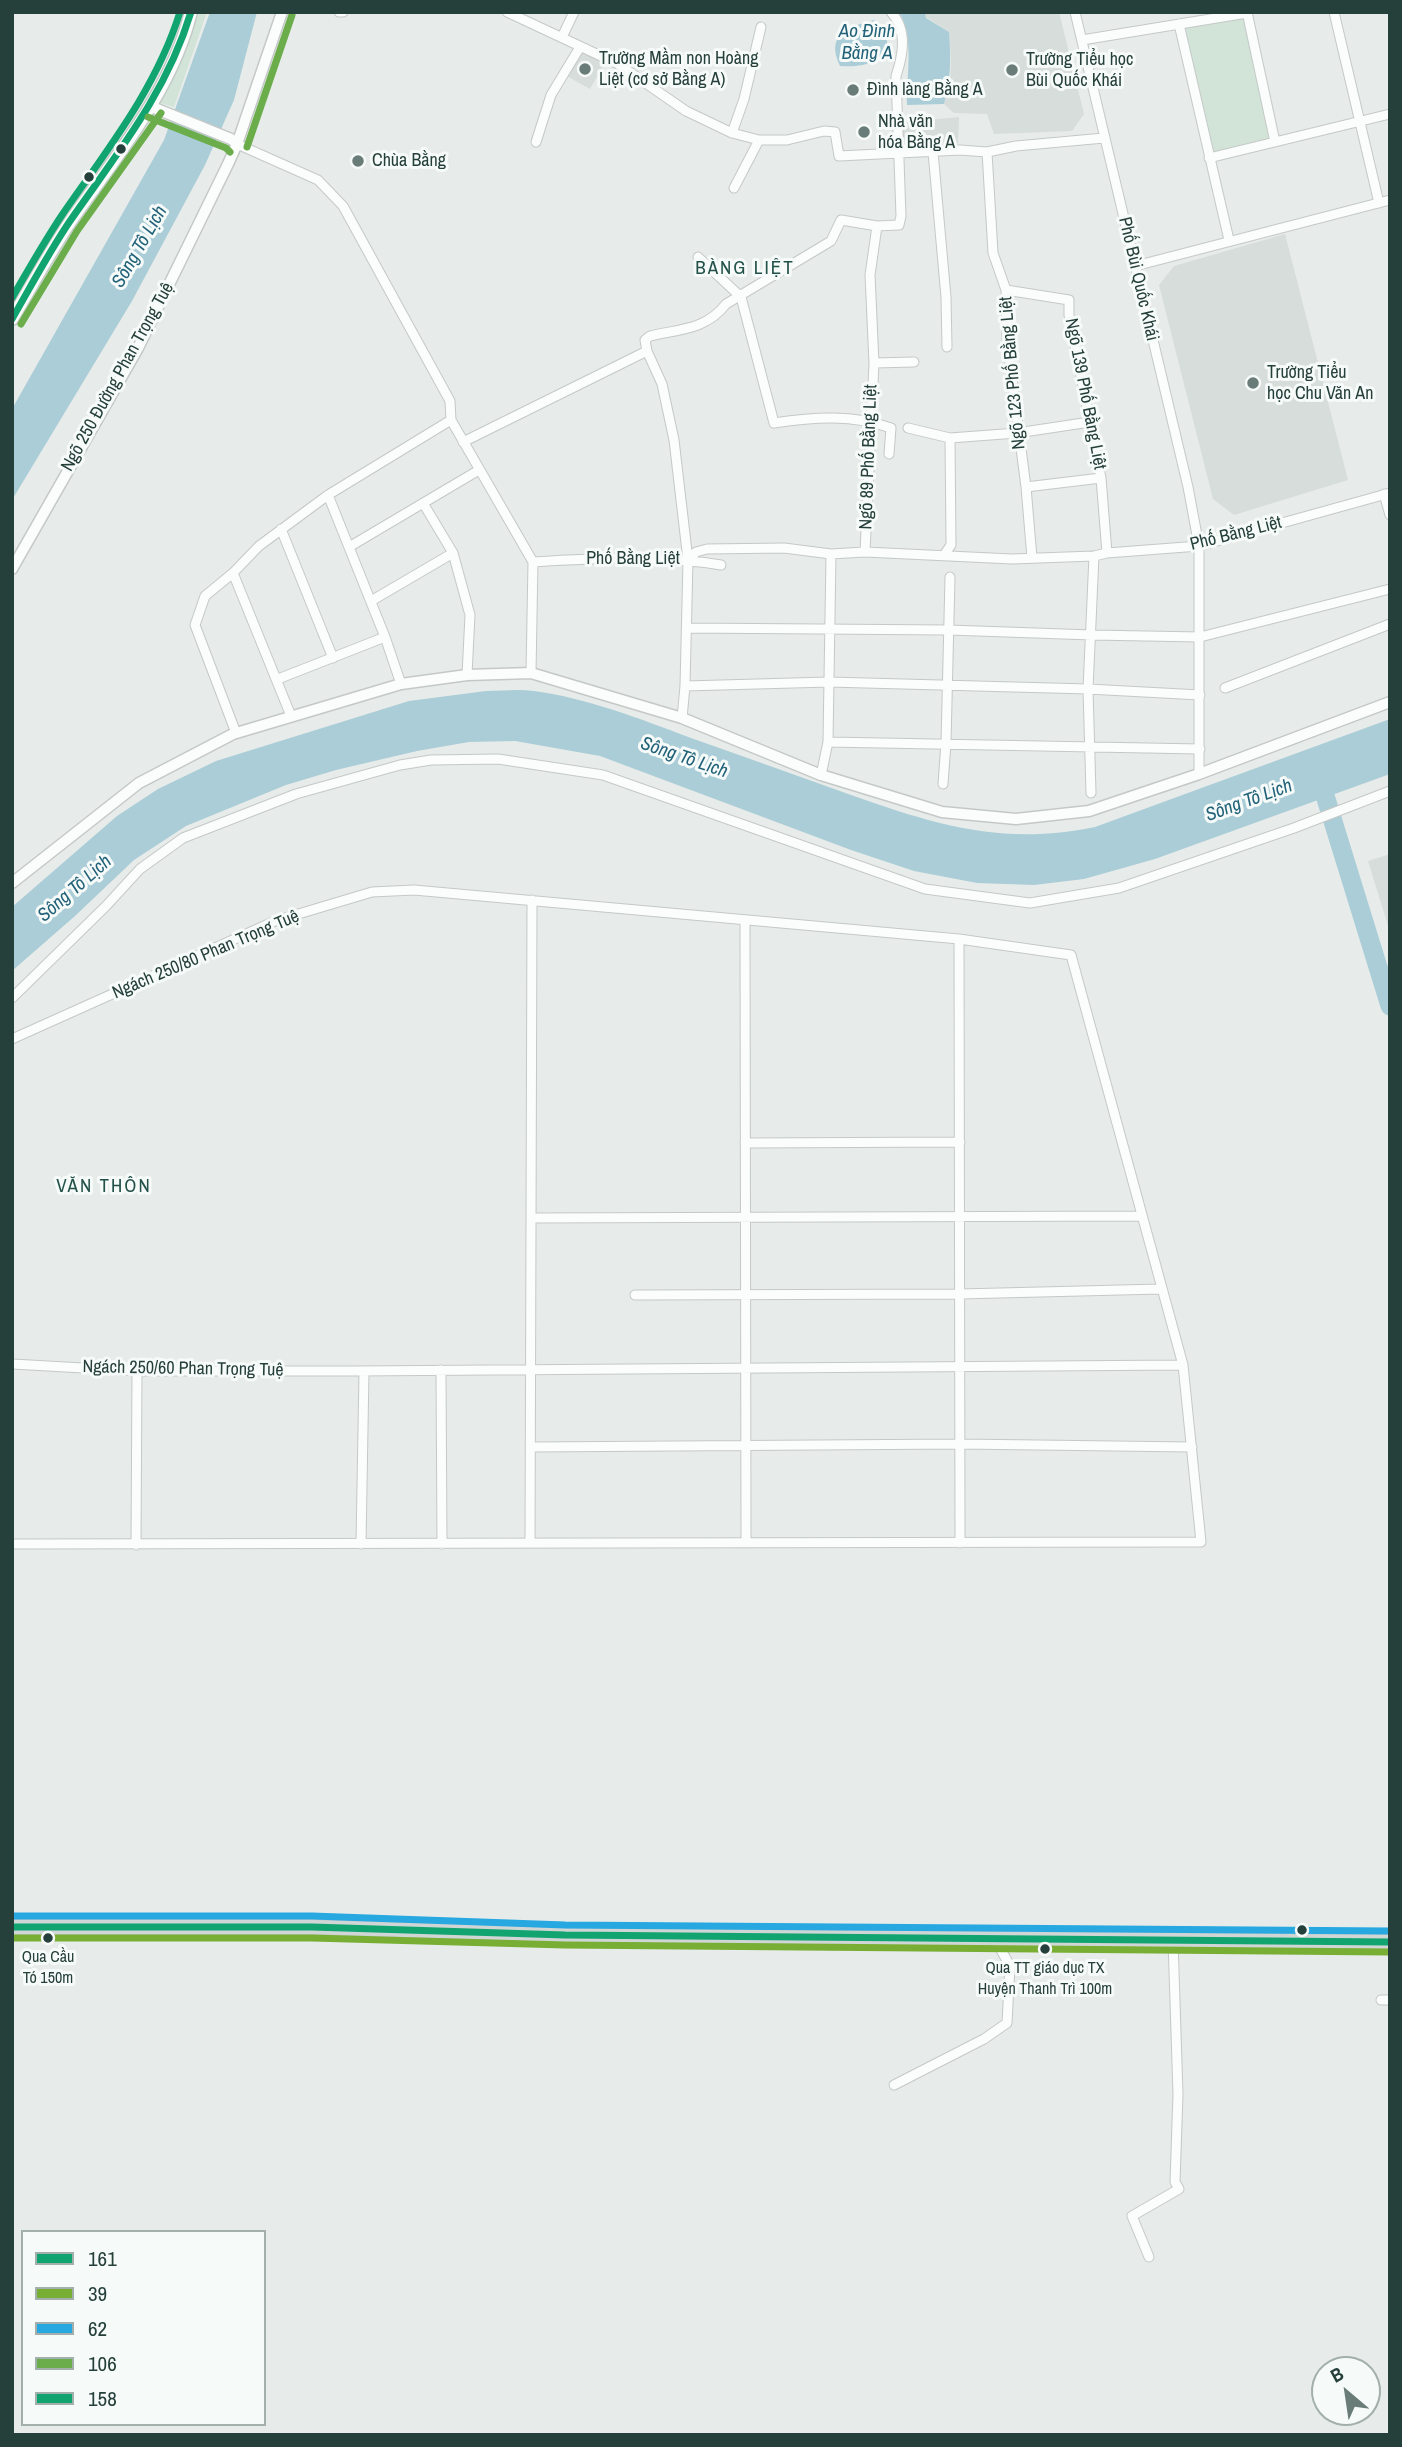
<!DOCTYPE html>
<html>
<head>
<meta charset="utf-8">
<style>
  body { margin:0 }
  #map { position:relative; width:1402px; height:2447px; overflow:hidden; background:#e7ecea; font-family:"Archivo Narrow",sans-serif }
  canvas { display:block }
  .frame { position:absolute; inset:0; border:14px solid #253f3a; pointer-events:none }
  .legend { position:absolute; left:21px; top:2230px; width:245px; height:196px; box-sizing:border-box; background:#f6faf8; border:2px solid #a2afac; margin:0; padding:9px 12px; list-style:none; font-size:21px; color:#253f3a }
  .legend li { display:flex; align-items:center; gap:14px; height:35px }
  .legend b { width:35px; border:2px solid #a2afac }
  .north { position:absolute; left:1311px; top:2356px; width:70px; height:70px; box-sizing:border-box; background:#f6faf8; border:2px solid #a2afac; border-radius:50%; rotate:331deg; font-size:19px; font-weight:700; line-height:28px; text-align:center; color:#253f3a }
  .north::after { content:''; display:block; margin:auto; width:24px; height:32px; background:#697c78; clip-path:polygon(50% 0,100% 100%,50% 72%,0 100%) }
</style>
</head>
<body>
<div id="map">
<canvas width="1402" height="2447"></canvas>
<div class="frame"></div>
<ul class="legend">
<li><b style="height:9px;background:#11a471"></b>161</li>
<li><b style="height:9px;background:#78ae34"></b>39</li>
<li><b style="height:9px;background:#27a8e1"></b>62</li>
<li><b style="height:9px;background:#6aad4a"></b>106</li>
<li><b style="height:9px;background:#11a471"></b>158</li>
</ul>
<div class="north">B</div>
</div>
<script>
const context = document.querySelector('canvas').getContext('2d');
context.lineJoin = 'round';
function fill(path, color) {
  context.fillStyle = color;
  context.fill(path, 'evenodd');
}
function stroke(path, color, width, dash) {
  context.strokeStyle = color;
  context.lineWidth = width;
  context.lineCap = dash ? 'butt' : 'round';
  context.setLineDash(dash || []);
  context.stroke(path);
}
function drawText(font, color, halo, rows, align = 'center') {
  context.font = font + ' "Archivo Narrow",sans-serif';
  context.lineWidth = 6;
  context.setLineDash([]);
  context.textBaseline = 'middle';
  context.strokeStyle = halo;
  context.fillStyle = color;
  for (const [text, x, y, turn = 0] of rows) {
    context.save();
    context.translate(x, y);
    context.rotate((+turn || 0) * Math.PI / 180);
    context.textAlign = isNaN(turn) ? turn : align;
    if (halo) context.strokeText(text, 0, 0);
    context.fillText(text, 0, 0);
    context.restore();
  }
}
fill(new Path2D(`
  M925 12H1059L1084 114 1072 131 994 134 987 114 954 113 944 104 950 82 951 59 949 32 926 17Z
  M580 48 605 63 590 89 565 75Z
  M959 117 958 147 898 150 897 123Z
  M1285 234 1348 480 1234 515 1213 499 1159 285 1174 266Z
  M1390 854V932L1368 861Z`), '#d6ddda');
fill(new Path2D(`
  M199 12H207L174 107 160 103 179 66Z
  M1247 13 1275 142 1209 158 1179 24Z`), '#d2e4d8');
fill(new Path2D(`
  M210 12H257L234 100 205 165 132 301 12 500V409L164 140Z
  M899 12H925L926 18 949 32C951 58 951 79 944 104L907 105C906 77 915 37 899 12Z
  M874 20C907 53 872 69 840 66 825 34 848 27 874 20Z
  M486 691C502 691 518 689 534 691 587 698 641 719 691 738 745 757 798 776 851 795 936 825 1004 846 1095 827L1390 719V774L1155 859 1084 879 1034 885 977 883 914 871 851 850 600 756 515 741 469 742 417 751 336 770 286 785 186 826 134 860 75 916 12 971V907L117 816 158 789 216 761 409 701Z`), '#abcdd7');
stroke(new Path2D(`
  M1319 776 1390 1006`), '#abcdd7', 19);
const minor = new Path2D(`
  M339 12H343
  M507 12 618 64 686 111 732 133 759 140H787L824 131 835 132 839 156 960 150 987 152 1016 146 1104 138
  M1075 12 1188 487 1199 546V774
  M1247 12 1275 142
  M1334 12 1379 203
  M1179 24 1229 240
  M562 37 574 12
  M1082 40 1247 13
  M732 133 744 99 761 27
  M536 142 551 95 580 47
  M237 144 318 180 343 206 450 401 451 420 533 562C596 558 659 555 721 565
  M933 152 946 297 947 347
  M987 152 993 253 1006 290 1007 341 1026 487 1032 558
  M1209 158 1390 114
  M734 188 759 140
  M698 257 741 297
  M1135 266 1390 200
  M1006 290 1069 300V315L1101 478 1107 553
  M741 297 774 423C814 417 853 414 891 428L889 454
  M647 351 645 340 650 336C679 329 706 330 726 304L831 241 841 220 877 226 899 225 901 216 896 76C903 55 908 30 891 12
  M874 363 914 362
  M908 428 950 438 1017 433 1090 422
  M463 442 647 351 662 384 674 440 688 560 685 686 682 718
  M1026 487 1101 478
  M1384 494 1390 515
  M328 495 385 637 401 684
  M423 503 453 553 470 615 467 675
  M281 529 333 658
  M349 547 479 470
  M865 552 874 363 870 275 877 226
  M944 555 951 545 950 438
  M688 560 696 552 707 549 784 548 831 554 865 552 1012 559 1094 556 1107 553 1199 546 1390 493
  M233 573 291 716
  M371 601 453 553
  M687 628 949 630 1092 635 1200 637 1390 589
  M531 673 533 562
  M278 679 385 637
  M685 686 829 682 1088 689 1200 695
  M1225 688 1390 624
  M236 733 195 625 205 596 233 573 259 546 328 495 451 420
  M828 742 1200 749
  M821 775 828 742 831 554
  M943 784 946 743 950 577
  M1091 793 1088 689 1094 556
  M745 920 746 1543
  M959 939 960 1543
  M12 998 106 906 140 869 183 838 296 794 400 765 431 760 498 759 603 775 925 889 1030 903 1119 888 1294 828 1390 791
  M12 1039 275 921 372 892 414 890 959 939 1071 955 1183 1365 1201 1542 12 1544
  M745 1143 960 1142
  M531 1218 1142 1216
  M635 1295 960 1294 1161 1289
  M12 1364 137 1371H355L1183 1365
  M441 1370 442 1544
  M531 1447 960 1444 1192 1447
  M530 1543 532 900
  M361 1544 364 1371
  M136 1545 137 1371
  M1381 2000H1390
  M894 2085 984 2039 1007 2023 1010 1966 995 1939
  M1149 2257 1132 2216 1179 2189 1175 2182 1178 2094 1173 1940`);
const tertiary = new Path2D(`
  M152 107 231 139 237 144
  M12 569 138 348 228 164 237 144 282 12
  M12 883 139 783 233 734 401 684 467 675 531 673 682 718 821 775 942 812 1016 819 1089 811 1199 774 1390 702`);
const secondary = new Path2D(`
  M12 319C31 287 49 253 70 222 116 156 171 92 191 12`);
const primary = new Path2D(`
  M12 1927H312L565 1935 1390 1942`);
stroke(minor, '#c4c9c7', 11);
stroke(tertiary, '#c4c9c7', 13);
stroke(secondary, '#c3c9c7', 15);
stroke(primary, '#c2cac9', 17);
stroke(minor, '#fbfcfc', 9);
stroke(tertiary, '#fbfcfc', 10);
stroke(secondary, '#fbfcfc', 12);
stroke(primary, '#cfd6d5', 14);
stroke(new Path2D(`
  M12 319C31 286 49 252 70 221 118 152 166 94 191 12
  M12 1927H312L565 1935 1390 1942`), '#11a471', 7);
stroke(new Path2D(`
  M12 1938H312L565 1945 1390 1952`), '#78ae34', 7);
stroke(new Path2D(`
  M12 1916H312L565 1925 1390 1931`), '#27a8e1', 7);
stroke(new Path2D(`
  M148 117 226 148 230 152
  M247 147 292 15
  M21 324 77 231 161 113`), '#6aad4a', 7);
stroke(new Path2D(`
  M12 298C28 270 44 242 62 215 107 150 156 89 180 12`), '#11a471', 7);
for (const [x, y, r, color] of [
  [585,69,7,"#697c78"],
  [1012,70,7,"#697c78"],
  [853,90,7,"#697c78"],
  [864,132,7,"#697c78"],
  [121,149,6,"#253f3a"],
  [358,161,7,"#697c78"],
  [89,177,6,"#253f3a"],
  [1253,383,7,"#697c78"],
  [1302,1930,6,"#253f3a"],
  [48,1938,6,"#253f3a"],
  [1045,1949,6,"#253f3a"]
]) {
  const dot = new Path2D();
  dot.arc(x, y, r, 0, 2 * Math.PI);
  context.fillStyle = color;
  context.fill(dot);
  stroke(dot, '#f6faf8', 2.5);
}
drawText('16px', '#253f3a', '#f6faf8', [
  ["Qua Cầu",48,1958],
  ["Tó 150m",48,1979],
  ["Qua TT giáo dục TX",1045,1969],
  ["Huyện Thanh Trì 100m",1045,1990]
]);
drawText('18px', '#253f3a', '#f6faf8', [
  ["Trường Mầm non Hoàng",599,59],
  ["Liệt (cơ sở Bằng A)",599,80],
  ["Trường Tiểu học",1026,60],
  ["Bùi Quốc Khái",1026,81],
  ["Đình làng Bằng A",867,90],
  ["Nhà văn",878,122],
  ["hóa Bằng A",878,143],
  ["Chùa Bằng",372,161],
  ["Trường Tiểu",1267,373],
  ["học Chu Văn An",1267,394]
], 'left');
drawText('18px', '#253f3a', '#f6faf8', [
  ["Phố Bùi Quốc Khái",1138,279,77],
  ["Ngõ 123 Phố Bằng Liệt",1013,373,-95],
  ["Ngõ 250 Đường Phan Trọng Tuệ",118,377,-61],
  ["Ngõ 139 Phố Bằng Liệt",1085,394,79],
  ["Ngõ 89 Phố Bằng Liệt",869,457,-88],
  ["Phố Bằng Liệt",1236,534,-14],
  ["Phố Bằng Liệt",633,559],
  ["Ngách 250/80 Phan Trọng Tuệ",206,955,-23],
  ["Ngách 250/60 Phan Trọng Tuệ",183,1369,1]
]);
drawText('italic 19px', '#216279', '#f6faf8', [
  ["Ao Đình",867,32],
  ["Bằng A",867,54],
  ["Sông Tô Lịch",140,247,-60],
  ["Sông Tô Lịch",684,758,19],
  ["Sông Tô Lịch",1249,801,-20],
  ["Sông Tô Lịch",75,889,-41]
]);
context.letterSpacing = '2px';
drawText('19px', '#225149', '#f6faf8', [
  ["BÀNG LIỆT",745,269],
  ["VĂN THÔN",104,1187]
]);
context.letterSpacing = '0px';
</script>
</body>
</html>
